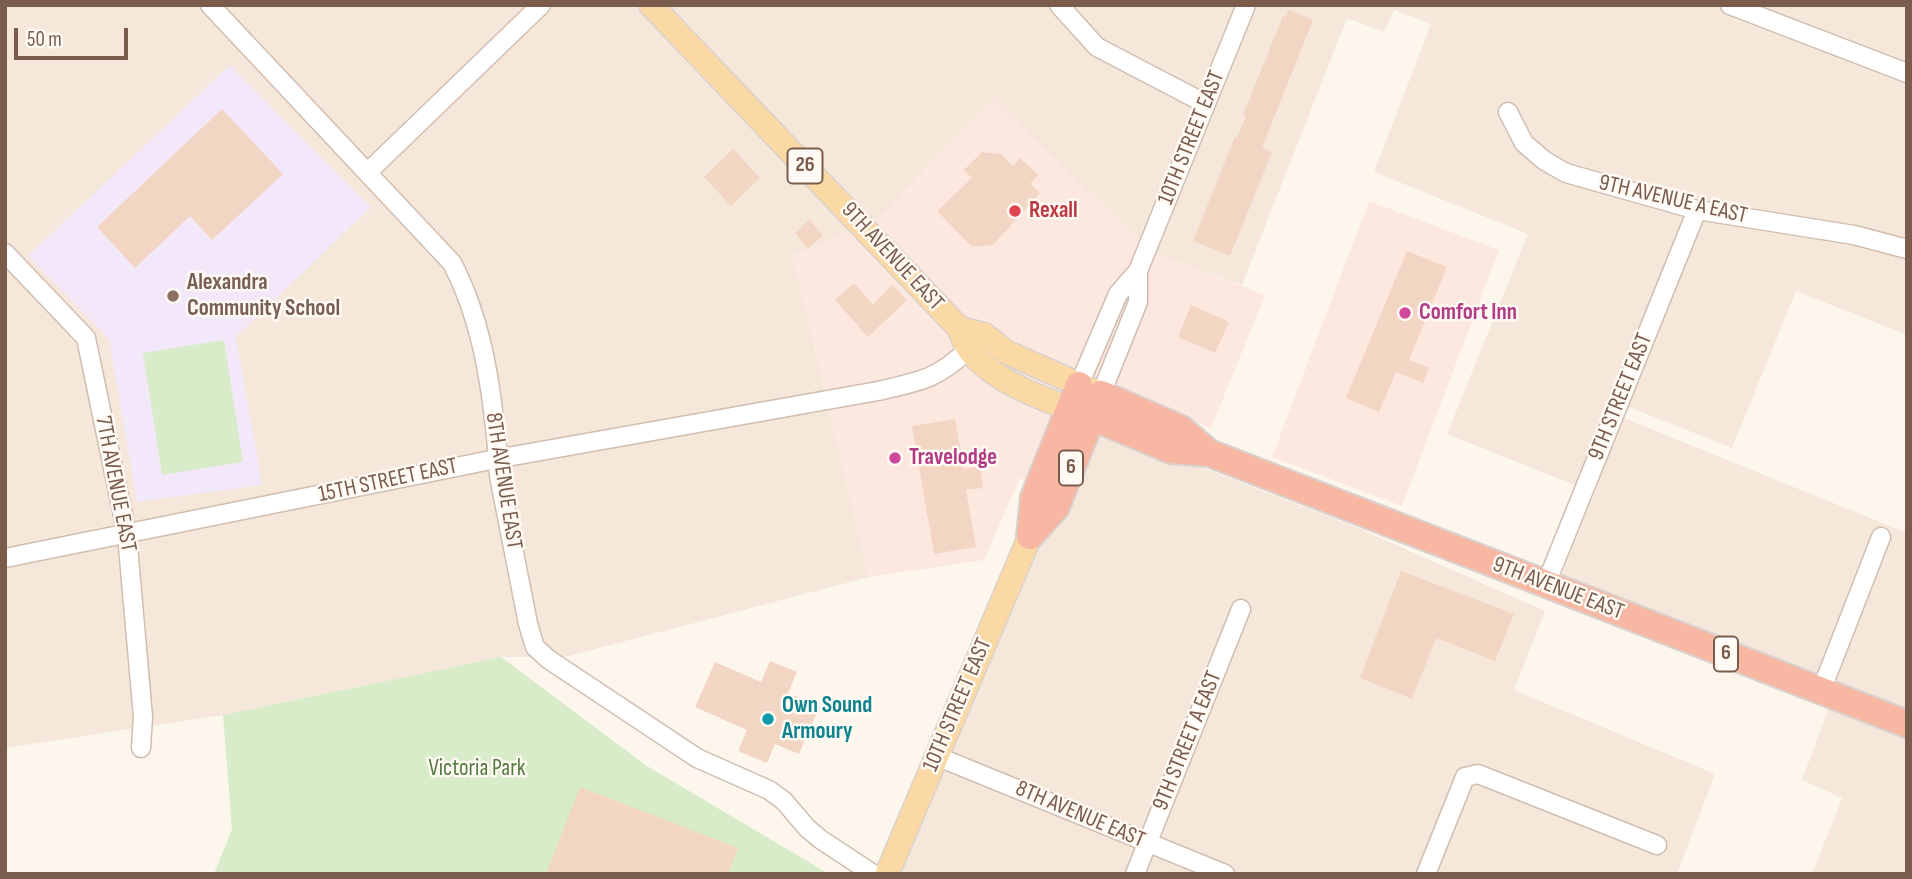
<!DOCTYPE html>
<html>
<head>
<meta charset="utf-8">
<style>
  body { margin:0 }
  #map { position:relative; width:1912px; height:879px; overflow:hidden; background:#fdf6ec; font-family:"Sofia Sans Condensed",sans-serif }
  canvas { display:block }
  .frame { position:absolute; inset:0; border:7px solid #7a5c4d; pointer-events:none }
  .scale { position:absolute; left:14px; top:28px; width:114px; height:32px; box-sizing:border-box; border:4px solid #7a5c4d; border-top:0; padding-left:9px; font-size:21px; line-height:24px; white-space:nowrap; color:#7a5c4d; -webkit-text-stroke:5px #fffaf3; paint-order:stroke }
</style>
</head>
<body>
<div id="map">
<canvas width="1912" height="879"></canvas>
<div class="frame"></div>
<div class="scale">50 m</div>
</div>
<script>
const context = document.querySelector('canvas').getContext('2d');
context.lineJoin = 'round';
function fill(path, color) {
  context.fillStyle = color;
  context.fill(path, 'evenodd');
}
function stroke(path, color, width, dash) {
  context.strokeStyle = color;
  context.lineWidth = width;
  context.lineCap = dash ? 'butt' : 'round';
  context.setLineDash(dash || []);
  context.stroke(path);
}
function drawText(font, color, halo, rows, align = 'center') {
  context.font = font + ' "Sofia Sans Condensed",sans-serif';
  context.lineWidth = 5;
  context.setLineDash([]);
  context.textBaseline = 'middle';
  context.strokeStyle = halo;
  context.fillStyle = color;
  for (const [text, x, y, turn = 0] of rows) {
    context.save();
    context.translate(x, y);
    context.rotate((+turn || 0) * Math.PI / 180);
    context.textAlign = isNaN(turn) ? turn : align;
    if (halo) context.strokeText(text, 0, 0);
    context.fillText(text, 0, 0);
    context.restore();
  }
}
fill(new Path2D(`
  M5 5H1907V335L1796 291 1732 448 1611 400 1577 486 1447 434 1528 234 1374 172 1431 24 1394 10 1384 32 1347 18 1242 285 1167 258 1100 428 1353 526 1545 611 1514 690 1715 774 1677 874H898L1055 491 993 99 881 216 793 256 869 577 565 657H501L223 715 5 748Z
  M1624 418 1907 533V874H1812L1842 798 1802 780 1837 686 1560 579Z`), '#f5e8da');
fill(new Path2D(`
  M993 99 1150 251 1265 295 1211 428 1097 383 1055 491 1020 478 984 560 869 577 793 256 881 216Z
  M1369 201 1499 250 1402 506 1272 457Z`), '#fde8e0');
fill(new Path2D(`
  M230 65 371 207 236 337 262 485 137 502 109 339 28 256Z`), '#f3e8fa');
fill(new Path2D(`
  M224 340 243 462 162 475 143 353Z
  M501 657 647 766 829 874H214L232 829 223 715Z`), '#d8ecc9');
fill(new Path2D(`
  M1289 10 1313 20 1262 148 1272 152 1230 256 1193 241 1235 137 1237 138 1246 116 1243 115 1283 16 1286 17Z
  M222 109 283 174 212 240 190 216 135 268 97 227Z
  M733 149 760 178 731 206 704 177Z
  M982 152 1001 154 1013 166 1020 158 1038 175 1030 184 1040 193 993 245 972 247 937 211 972 178 964 170Z
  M809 220 823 235 808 249 795 233Z
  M1407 251 1447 267 1409 360 1429 368 1423 383 1396 372 1379 412 1346 398Z
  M854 283 873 305 892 285 907 300 868 337 835 300Z
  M1191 305 1229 322 1215 353 1178 337Z
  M955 419 964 469 980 466 983 488 966 490 976 547 934 554 912 426Z
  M1401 571 1514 614 1495 661 1436 638 1412 699 1360 678Z
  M770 661 797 672 788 693 820 706 799 754 775 744 767 763 738 751 747 730 695 707 715 662 761 682Z
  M580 787 738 848 728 874H546Z`), '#f3d5c3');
const minor = new Path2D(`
  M210 5 452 263C480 316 490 377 496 437 498 452 497 466 500 481L528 624 535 647 548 659 697 758 769 790 784 801 807 828 820 839 873 874
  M1059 5 1097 47 1206 104
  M1730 5 1907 73
  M1508 112 1524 143 1545 161 1566 173 1697 210 1854 235 1907 249
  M368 172 541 5
  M5 253 86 338 127 535 143 717 141 748
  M1079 385 1118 294 1138 271 1246 5
  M1101 394 1138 302V271
  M5 558 496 459 878 391C917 382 939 379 968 349
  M1546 584 1697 210
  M1821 691 1881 537
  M936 756 1225 874
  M1135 874 1241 609
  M1426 874 1465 777 1478 774 1657 845`);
const major = new Path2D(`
  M651 5 959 328C962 335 964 342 968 348 991 382 1049 401 1086 415
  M959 328 985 335 1006 352 1094 391
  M887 874 1030 536`);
const highway = new Path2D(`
  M1092 417 1171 450 1209 453 1907 724
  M1030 536 1056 507 1101 394 1181 429 1209 453
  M1030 536 1034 497 1079 385`);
stroke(minor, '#d1beb0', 21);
stroke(major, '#dad1cd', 26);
stroke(highway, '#dad1cd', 30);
stroke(minor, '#fff', 18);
stroke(major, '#fbd9a5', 23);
stroke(highway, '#f7b7a3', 26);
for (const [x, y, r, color] of [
  [1015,211,7,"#e0444e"],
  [173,296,7,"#8d6e63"],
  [1405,313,7,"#d1479c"],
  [895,458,7,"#d1479c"],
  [768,719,7,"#0f9aa8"]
]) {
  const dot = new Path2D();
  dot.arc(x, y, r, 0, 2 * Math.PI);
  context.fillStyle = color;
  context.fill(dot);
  stroke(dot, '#fffaf3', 2.5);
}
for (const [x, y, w] of [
  [805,166,35],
  [1071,468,24],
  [1726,654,24]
]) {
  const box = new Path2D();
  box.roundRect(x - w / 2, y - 17.5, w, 35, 5);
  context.fillStyle = '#fffaf3';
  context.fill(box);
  stroke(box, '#7a5c4d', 2);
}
drawText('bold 21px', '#7a5c4d', null, [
  ["26",805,166],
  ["6",1071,468],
  ["6",1726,654]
]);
drawText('23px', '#7a5c4d', '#fffaf3', [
  ["10TH STREET EAST",1192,138,-68],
  ["9TH AVENUE A EAST",1673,200,13],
  ["9TH AVENUE EAST",892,257,47],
  ["9TH STREET EAST",1621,397,-68],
  ["15TH STREET EAST",388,481,-12],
  ["8TH AVENUE EAST",503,481,81],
  ["7TH AVENUE EAST",115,484,79],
  ["9TH AVENUE EAST",1558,589,21],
  ["10TH STREET EAST",958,705,-67],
  ["9TH STREET A EAST",1188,741,-68],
  ["8TH AVENUE EAST",1080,815,23]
]);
drawText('bold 23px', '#be3a42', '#fffaf3', [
  ["Rexall",1029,211]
], 'left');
drawText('bold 23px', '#785e54', '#fffaf3', [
  ["Alexandra",187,283],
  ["Community School",187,309]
], 'left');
drawText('bold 23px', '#b23c85', '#fffaf3', [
  ["Comfort Inn",1419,313],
  ["Travelodge",909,458]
], 'left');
drawText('bold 23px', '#0d838f', '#fffaf3', [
  ["Own Sound",782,706],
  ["Armoury",782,732]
], 'left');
drawText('23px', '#537a41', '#fffaf3', [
  ["Victoria Park",477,769]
]);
</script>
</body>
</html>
